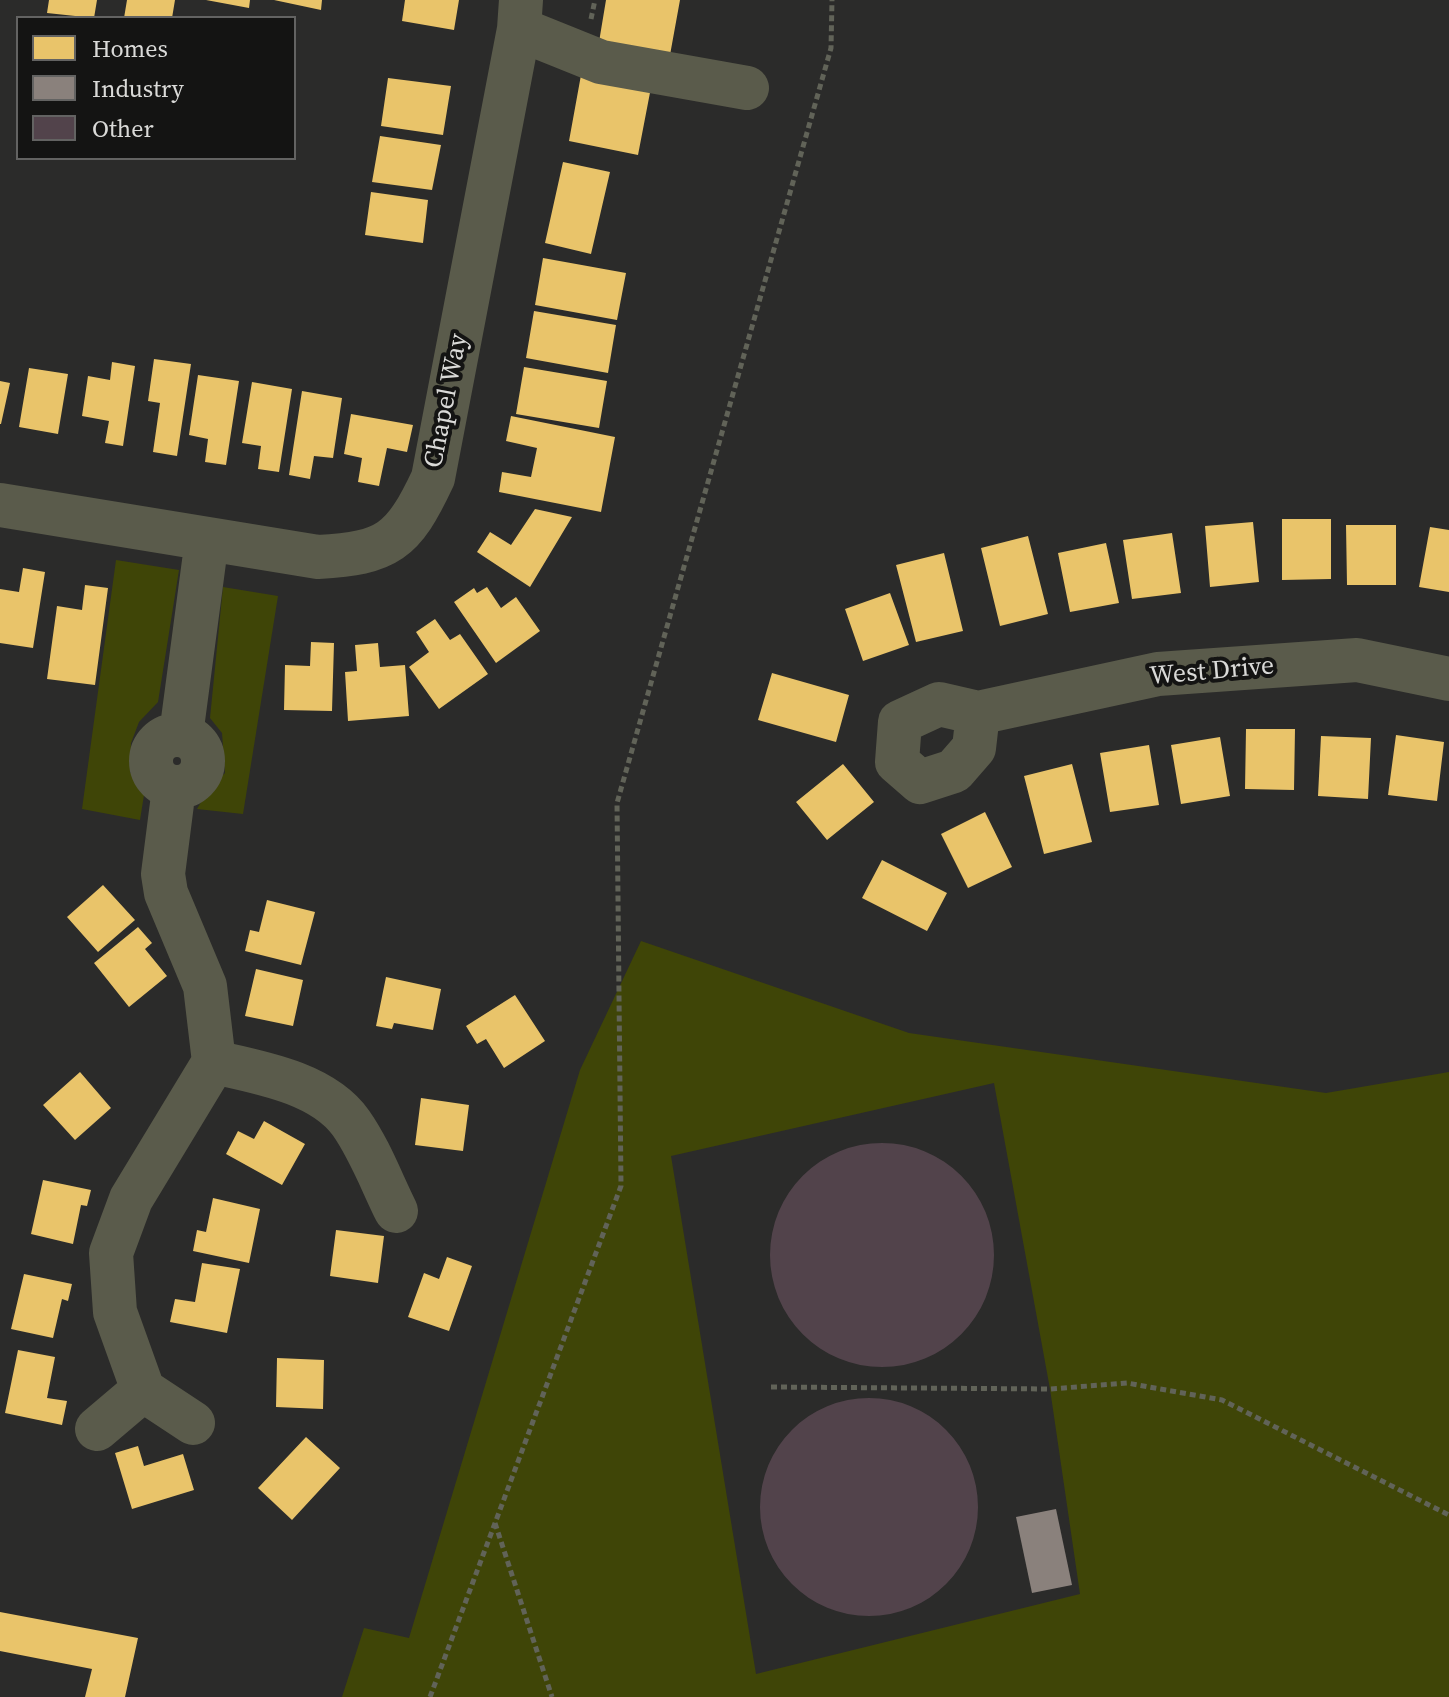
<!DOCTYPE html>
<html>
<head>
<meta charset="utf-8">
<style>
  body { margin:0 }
  #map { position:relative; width:1449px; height:1697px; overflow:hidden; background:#2b2b2a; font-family:"Source Serif 4",serif }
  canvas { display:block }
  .legend { position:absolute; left:16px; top:16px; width:280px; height:144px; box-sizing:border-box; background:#141413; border:2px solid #636362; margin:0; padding:10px 14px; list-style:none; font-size:24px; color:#dadad8 }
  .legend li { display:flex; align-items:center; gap:16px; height:40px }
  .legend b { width:40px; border:2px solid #636362 }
</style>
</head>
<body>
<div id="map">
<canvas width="1449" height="1697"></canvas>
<ul class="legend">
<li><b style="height:22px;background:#e9c46a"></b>Homes</li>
<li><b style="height:22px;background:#8a817c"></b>Industry</li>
<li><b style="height:22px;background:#52434b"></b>Other</li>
</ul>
</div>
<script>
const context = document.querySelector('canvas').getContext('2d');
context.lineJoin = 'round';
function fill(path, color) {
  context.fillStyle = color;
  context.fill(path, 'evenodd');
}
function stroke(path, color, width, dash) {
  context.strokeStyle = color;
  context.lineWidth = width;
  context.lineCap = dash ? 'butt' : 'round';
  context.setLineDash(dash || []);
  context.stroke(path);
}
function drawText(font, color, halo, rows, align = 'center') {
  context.font = font + ' "Source Serif 4",serif';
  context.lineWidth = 8;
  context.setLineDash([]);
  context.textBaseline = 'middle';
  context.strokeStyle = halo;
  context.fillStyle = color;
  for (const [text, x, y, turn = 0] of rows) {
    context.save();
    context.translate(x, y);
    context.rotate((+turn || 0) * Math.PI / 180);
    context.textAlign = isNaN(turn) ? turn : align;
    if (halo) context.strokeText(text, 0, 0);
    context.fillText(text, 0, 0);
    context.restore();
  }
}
fill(new Path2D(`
  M116 560 179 570 158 702 139 722 131 743 130 772 144 795 140 820 82 809Z
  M223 587 278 596 243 814 197 809 208 790 225 773 222 733 210 718Z
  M641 941 909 1033 1326 1093 1449 1072V1697H342L364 1628 409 1638 580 1070ZM994 1083 1050 1389 1080 1594 756 1674 671 1156Z`), '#3f4507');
fill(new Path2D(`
  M49 0H97L94 18 47 13Z
  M127 0H175L172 18H124Z
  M206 0H250L249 8Z
  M274 0H322L321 10Z
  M405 0H459L454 30 402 21Z
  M606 0H680L670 55 599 42Z
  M583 64 653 77 638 155 569 141Z
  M388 78 451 86 443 135 381 126Z
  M380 136 441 145 432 190 372 182Z
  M563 162 610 172 591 254 545 243Z
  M371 192 428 200 423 243 365 235Z
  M543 258 626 273 617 320 535 305Z
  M534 311 616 325 608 373 526 358Z
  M154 359 191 364 177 456 153 452 160 403 148 401Z
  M112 362 135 366 123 446 105 443 109 421 82 416 88 376 110 380Z
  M524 367 607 381 599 428 516 414Z
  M29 368 68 374 58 434 19 427Z
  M198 375 239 381 226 465 205 462 208 439 189 435Z
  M0 381 10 383 1 424H0Z
  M252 382 292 389 279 472 258 469 261 446 242 443Z
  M302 391 342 398 333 458 314 456 310 479 289 475Z
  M351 414 413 425 407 452 387 448 379 486 358 482 362 458 344 454Z
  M511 416 615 437 601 512 499 492 502 472 531 477 537 448 506 441Z
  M535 509 572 517 530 587 477 552 490 532 511 545Z
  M1282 519H1331V579L1282 580Z
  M1253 522 1259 582 1210 587 1205 526Z
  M1346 525H1396V585H1347Z
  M1430 527 1449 530V592L1419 587Z
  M1172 533 1181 593 1132 599 1123 540Z
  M1028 536 1048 614 1000 626 981 548Z
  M1106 543 1119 603 1070 612 1058 553Z
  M944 553 963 631 916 642 896 565Z
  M23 568 45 572 33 648 0 643V589L19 592Z
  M85 585 108 588 95 685 47 679 57 606 82 610Z
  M487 587 501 608 516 597 540 631 496 663 454 602 474 588 477 593Z
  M890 593 909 645 863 661 845 609Z
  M435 619 450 640 460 634 488 674 439 709 409 667 429 652 416 632Z
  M311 642 334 643 332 711 284 710 285 665 310 666Z
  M378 643 380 667 405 665 409 716 348 721 345 672 357 671 355 645Z
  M772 673 849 695 836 742 758 720Z
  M1246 729H1295L1294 790 1245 789Z
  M1396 735 1444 742 1437 801 1388 795Z
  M1321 736 1371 738 1368 799 1318 796Z
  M1220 737 1230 796 1181 804 1171 745Z
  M1149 745 1159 805 1110 812 1100 753Z
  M843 764 874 802 827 840 796 802Z
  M1072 764 1092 842 1044 854 1024 776Z
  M985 812 1012 867 968 888 941 834Z
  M882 860 947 893 927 931 862 898Z
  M103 885 135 920 98 952 67 917Z
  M267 900 315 912 301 965 245 951 250 930 259 932Z
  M138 927 152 943 145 949 167 976 129 1007 94 963Z
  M256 969 303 980 293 1026 245 1016Z
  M386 977 441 989 433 1030 394 1023 392 1029 376 1026Z
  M515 995 545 1041 504 1068 486 1039 477 1044 466 1026Z
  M80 1072 111 1108 75 1140 43 1105Z
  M421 1098 469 1105 463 1151 415 1145Z
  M264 1121 305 1144 282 1185 226 1154 238 1131 254 1139Z
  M43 1180 91 1190 87 1206 81 1205 73 1244 31 1234Z
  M213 1198 260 1209 249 1263 193 1251 197 1230 206 1232Z
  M336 1230 384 1236 378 1283 330 1276Z
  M447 1257 472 1266 449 1331 408 1317 424 1273 439 1279Z
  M202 1263 240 1269 227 1333 170 1322 175 1299 195 1302Z
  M24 1274 72 1284 68 1301 62 1299 53 1338 11 1329Z
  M18 1350 55 1357 47 1398 67 1401 62 1425 5 1413Z
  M277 1358 324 1360 323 1409 276 1407Z
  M306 1437 340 1468 292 1520 258 1488Z
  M138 1446 144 1466 183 1454 194 1490 132 1509 115 1453Z
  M0 1612 138 1638 125 1697H85L92 1669 0 1651Z`), '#e9c46a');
fill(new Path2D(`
  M1056 1509 1072 1585 1032 1593 1016 1517Z`), '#8a817c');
fill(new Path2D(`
  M770 1255a112 112 0 1 1 224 0a112 112 0 1 1-224 0Z
  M760 1507a109 109 0 1 1 218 0a109 109 0 1 1-218 0Z`), '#52434b');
stroke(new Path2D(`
  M591 19 595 0
  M771 1387 1050 1389 1127 1383 1222 1400 1449 1515
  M495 1523 552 1697
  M430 1697 621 1186 617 803 831 48 832 0`), '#616358', 5, [6, 4]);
stroke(new Path2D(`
  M519 29 601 62 747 88
  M0 505 318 557C388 553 403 542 433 478L519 29 521 0
  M939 704 978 713 974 748 954 771 920 782 897 762 900 722Z
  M978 713 1158 674 1357 660 1449 679
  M151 761a26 26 0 1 1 52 0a26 26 0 1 1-52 0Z
  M181 735 207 539
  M174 788 163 874 166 893 205 986 214 1062 131 1199 111 1253 115 1312 143 1390 193 1423
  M214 1062C259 1072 323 1083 351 1123 370 1150 382 1183 396 1211
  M97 1429 143 1390`), '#5a5b4b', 44);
drawText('26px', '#dadad8', '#141413', [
  ["Chapel Way",447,401,-79],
  ["West Drive",1212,672,-5]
]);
</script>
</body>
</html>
